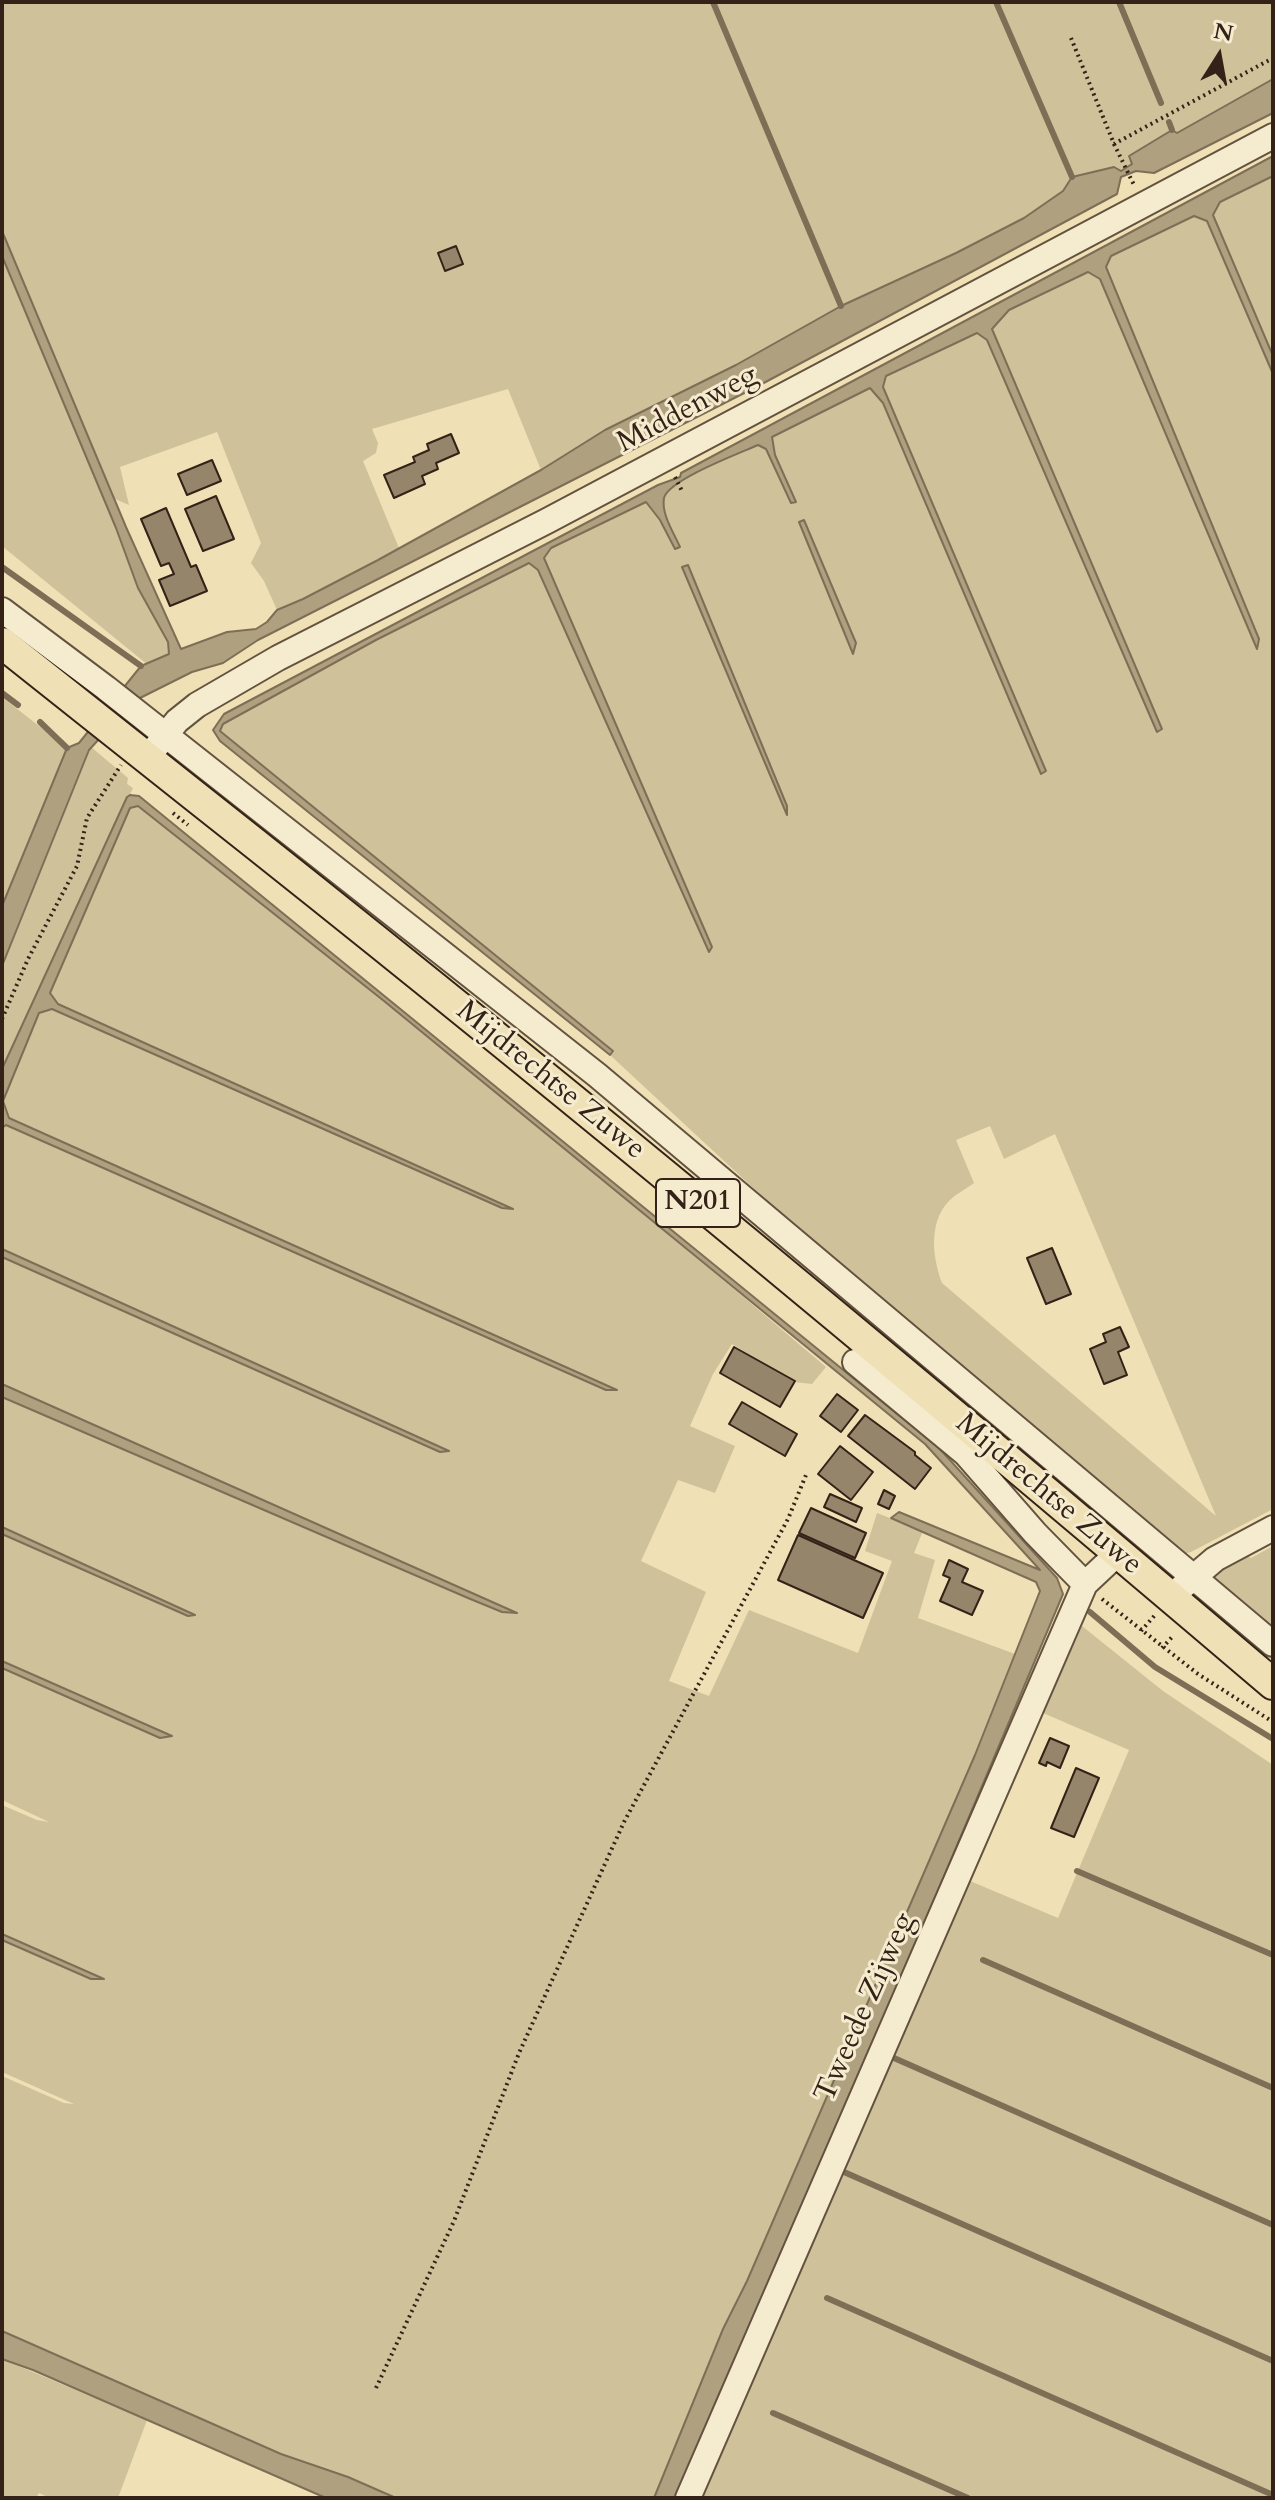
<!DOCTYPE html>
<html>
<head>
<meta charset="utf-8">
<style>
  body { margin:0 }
  #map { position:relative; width:1275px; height:2500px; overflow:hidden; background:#efe1b5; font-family:Cardo,serif }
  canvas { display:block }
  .frame { position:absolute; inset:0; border:4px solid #342218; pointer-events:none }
  .north { position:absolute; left:1179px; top:16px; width:80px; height:80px; -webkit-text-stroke:6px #f5eccf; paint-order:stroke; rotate:11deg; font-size:22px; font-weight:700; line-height:32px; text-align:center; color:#342218 }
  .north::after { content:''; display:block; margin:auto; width:28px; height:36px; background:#342218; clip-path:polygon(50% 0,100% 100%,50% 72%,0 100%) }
</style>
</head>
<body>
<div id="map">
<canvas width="1275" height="2500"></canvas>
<div class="frame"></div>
<div class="north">N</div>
</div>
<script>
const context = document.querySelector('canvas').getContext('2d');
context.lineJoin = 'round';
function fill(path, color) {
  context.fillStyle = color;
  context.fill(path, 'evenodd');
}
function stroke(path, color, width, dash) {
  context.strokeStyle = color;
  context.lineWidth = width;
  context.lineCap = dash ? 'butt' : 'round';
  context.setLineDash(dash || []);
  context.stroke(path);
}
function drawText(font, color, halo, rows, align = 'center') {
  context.font = font + ' Cardo,serif';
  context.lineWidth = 6;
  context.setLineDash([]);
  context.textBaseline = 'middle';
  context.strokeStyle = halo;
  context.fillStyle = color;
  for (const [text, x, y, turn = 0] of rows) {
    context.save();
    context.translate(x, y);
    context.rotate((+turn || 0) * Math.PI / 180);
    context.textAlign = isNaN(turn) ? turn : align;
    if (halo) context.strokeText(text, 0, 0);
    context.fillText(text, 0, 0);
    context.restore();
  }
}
fill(new Path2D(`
  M2 2H1273V79L1177 134 1172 130 1130 155 1133 163 1120 171 1063 191 1024 218 956 253 841 306 736 365 605 430 541 470 508 389 372 429 378 443 376 453 363 461 399 548 303 599 277 610 264 581 251 563 261 543 217 432 120 467 129 505 115 499 2 231Z
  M1273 176V356L1212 215 1220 202Z
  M1194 215 1207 221 1273 374V1509L1191 1552 1176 1556 793 1225 610 1055 613 1050 220 731 223 724 376 640 529 563 538 569 709 951 712 947 544 558 551 548 646 501 660 520 674 549 680 547C674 533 662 517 664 500 666 481 739 453 758 445L766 449 791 503 796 502 775 455 772 437 870 388 882 403 1042 774 1046 771 883 387 885 376 977 333 987 340 1162 730 992 329 1009 310 1088 272 1100 279 1257 648 1259 639 1106 267 1111 256ZM804 520 856 642 853 653 799 522ZM990 1126 1004 1159 1055 1134 1216 1516 942 1283C933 1259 928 1224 948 1202 954 1195 966 1189 974 1183L956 1140Z
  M2 256 116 528 138 588 168 642 169 654 148 665 2 546Z
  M2 697 67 748 2 906Z
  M91 747 128 778 127 784 133 788 2 1069V966Z
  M138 805C370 990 601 1175 826 1367L812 1384 794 1382 732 1344 713 1374 690 1426 735 1446 715 1493 678 1480 641 1561 706 1592 669 1681 709 1696 749 1610 858 1653 892 1561 865 1551 877 1513 923 1531 914 1553 935 1560 918 1618 1015 1654 975 1755 747 2281 723 2329 654 2498H396L348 2477 281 2454 2 2331V2076L64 2103 74 2104 2 2072V1940L91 1979 102 1978 2 1934V1805L37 1820 49 1822 2 1800V1668L160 1738 171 1735 2 1661V1534L188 1616 194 1614 2 1527V1397L468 1598 514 1612 2 1384V1257L439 1452 447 1450 2 1249V1128L6 1125 606 1390 615 1389 9 1118 3 1101 40 1013 52 1008 502 1208 509 1207 58 1004 50 993 130 808Z
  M1273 1546V1637L1211 1582 1212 1571 1240 1552 1251 1558Z
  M1082 1626 1163 1691 1273 1765V2498H703L970 1881 1058 1918 1129 1750 1043 1713Z
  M2 2359 147 2420 118 2498H50L39 2493 36 2498H2Z`), '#cfc19a');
const water = new Path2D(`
  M1273 79V113L1154 173 1136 171 1121 177 1117 194 760 385 258 640 223 663 192 672 134 701 89 750 2 966V906L67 748 79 743 141 666 169 654 168 642 138 588 116 528 2 256V231L126 527 181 649 227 632 256 629 267 622 277 610 303 599 378 560 541 470 605 430 736 365 841 306 956 253 1024 218 1063 191 1072 177 1114 167 1121 171 1132 164 1129 156 1172 130 1177 133Z
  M1273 156V176L1220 202 1213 215 1273 356V374L1207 221 1194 216 1111 256 1106 267 1259 639 1257 649 1100 279 1088 272 1009 310 992 329 1162 729 1157 732 987 340 977 333 886 376 883 387 1046 771 1041 774 883 403 870 388 772 437 775 455 796 502 791 503 766 449 758 445C740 453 668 480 664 498 661 514 674 533 680 547L675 549 660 520 646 502 551 548 544 558 712 947 709 952 538 570 529 563 376 640 223 724 220 731 613 1051 610 1055 220 741 213 730 224 714 658 485 680 477 681 473Z
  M804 520 856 643 853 654 799 522Z
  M688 565 787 806V815L682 567Z
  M130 795 139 796 939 1448 1057 1578 1063 1594 902 1976 676 2498H654L723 2329 747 2281 975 1755 1040 1591 1036 1582 891 1518 899 1512 1040 1570 925 1444 384 1001 138 806 130 808 50 993 58 1004 513 1209 502 1208 52 1009 39 1013 3 1101 9 1118 617 1390H606L6 1125 2 1128V1069L127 797Z
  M2 1249 449 1451 440 1452 2 1257Z
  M2 1384 517 1613 502 1612 468 1598 2 1397Z
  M2 1527 195 1615 188 1616 2 1534Z
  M2 1661 172 1736 160 1738 2 1668Z
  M2 1934 104 1979H91L2 1940Z
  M2 2331 281 2454 348 2477 396 2498H326L33 2370 2 2359Z`);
fill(water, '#afa080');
stroke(water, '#7e6e56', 2);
stroke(new Path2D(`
  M713 2 841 306
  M996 2 1072 177
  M1119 2 1161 103
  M1169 122 1172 130
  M2 567 141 666
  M2 693 18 705
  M40 722 67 748
  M1090 1612 1155 1667 1273 1739
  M1077 1871 1273 1955
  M983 1960 1273 2088
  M894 2058 1273 2225
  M844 2172 1273 2361
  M827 2298 1273 2495
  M773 2413 968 2498`), '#7e6e56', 6);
const building = new Path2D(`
  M456 246 463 264 445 271 438 253Z
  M451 434 459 453 436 463 438 469 422 476 425 484 394 498 384 475 415 462 413 457 429 450 427 444Z
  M212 460 221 481 187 495 178 474Z
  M216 496 234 539 203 551 185 509Z
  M166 508 191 567 196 565 207 591 170 606 159 580 174 574 169 563 161 566 141 519Z
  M1052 1248 1071 1294 1046 1304 1027 1258Z
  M1120 1327 1129 1347 1118 1352 1127 1375 1104 1384 1090 1349 1106 1342 1103 1334Z
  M734 1347 795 1381 780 1407 720 1373Z
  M837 1394 858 1410 841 1432 820 1416Z
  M742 1402 797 1434 785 1456 729 1424Z
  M865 1415 915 1452V1455L931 1468 915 1489 848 1436Z
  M840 1446 873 1472 851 1500 818 1474Z
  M884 1490 895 1496 889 1509 878 1504Z
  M830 1494 862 1508 856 1522 824 1507Z
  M811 1508 866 1533 855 1558 799 1533Z
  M798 1535 883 1573 863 1618 778 1580Z
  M949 1560 968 1569 962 1582 983 1591 972 1615 940 1601 950 1578 943 1575Z
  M1050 1738 1069 1746 1060 1768 1047 1762 1046 1766 1039 1763Z
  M1076 1768 1099 1778 1074 1837 1051 1828Z`);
fill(building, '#95856a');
stroke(building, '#342218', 2);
const minor = new Path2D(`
  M2 610 106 688 597 1075 1273 1644
  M156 747 177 721 197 705 278 658 547 521 1273 136
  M855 1362 966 1454 1035 1533 1085 1584
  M1181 1588 1215 1559 1273 1528
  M688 2498 1085 1584 1117 1554`);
const major = new Path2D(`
  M2 643C67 694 131 746 196 797 561 1085 919 1383 1273 1684`);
stroke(minor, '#63523f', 28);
stroke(major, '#342218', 34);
stroke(new Path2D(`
  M1071 38 1114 144 1273 58
  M1114 144 1134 185
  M675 477 683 493
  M173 813 188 825
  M2 1019 28 959 77 866 87 818 121 765
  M1102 1599 1198 1674 1273 1722
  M1141 1631 1155 1615
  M1162 1648 1173 1636
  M376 2388 454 2221 519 2053 624 1822 788 1519 806 1475`), '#342218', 4, [2, 4]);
stroke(minor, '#f5eccf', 24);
stroke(major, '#efe1b5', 30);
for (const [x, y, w] of [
  [698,1203,84]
]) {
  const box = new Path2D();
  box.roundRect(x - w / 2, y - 24, w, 48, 6);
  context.fillStyle = '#f5eccf';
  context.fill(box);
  stroke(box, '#342218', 2);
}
drawText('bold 28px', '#342218', null, [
  ["N201",698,1203]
]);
drawText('30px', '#342218', '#f5eccf', [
  ["Middenweg",688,410,-28],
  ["Mijdrechtse Zuwe",550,1081,39],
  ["Mijdrechtse Zuwe",1048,1495,40],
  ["Tweede Zijweg",866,2008,-66]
]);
</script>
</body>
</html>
